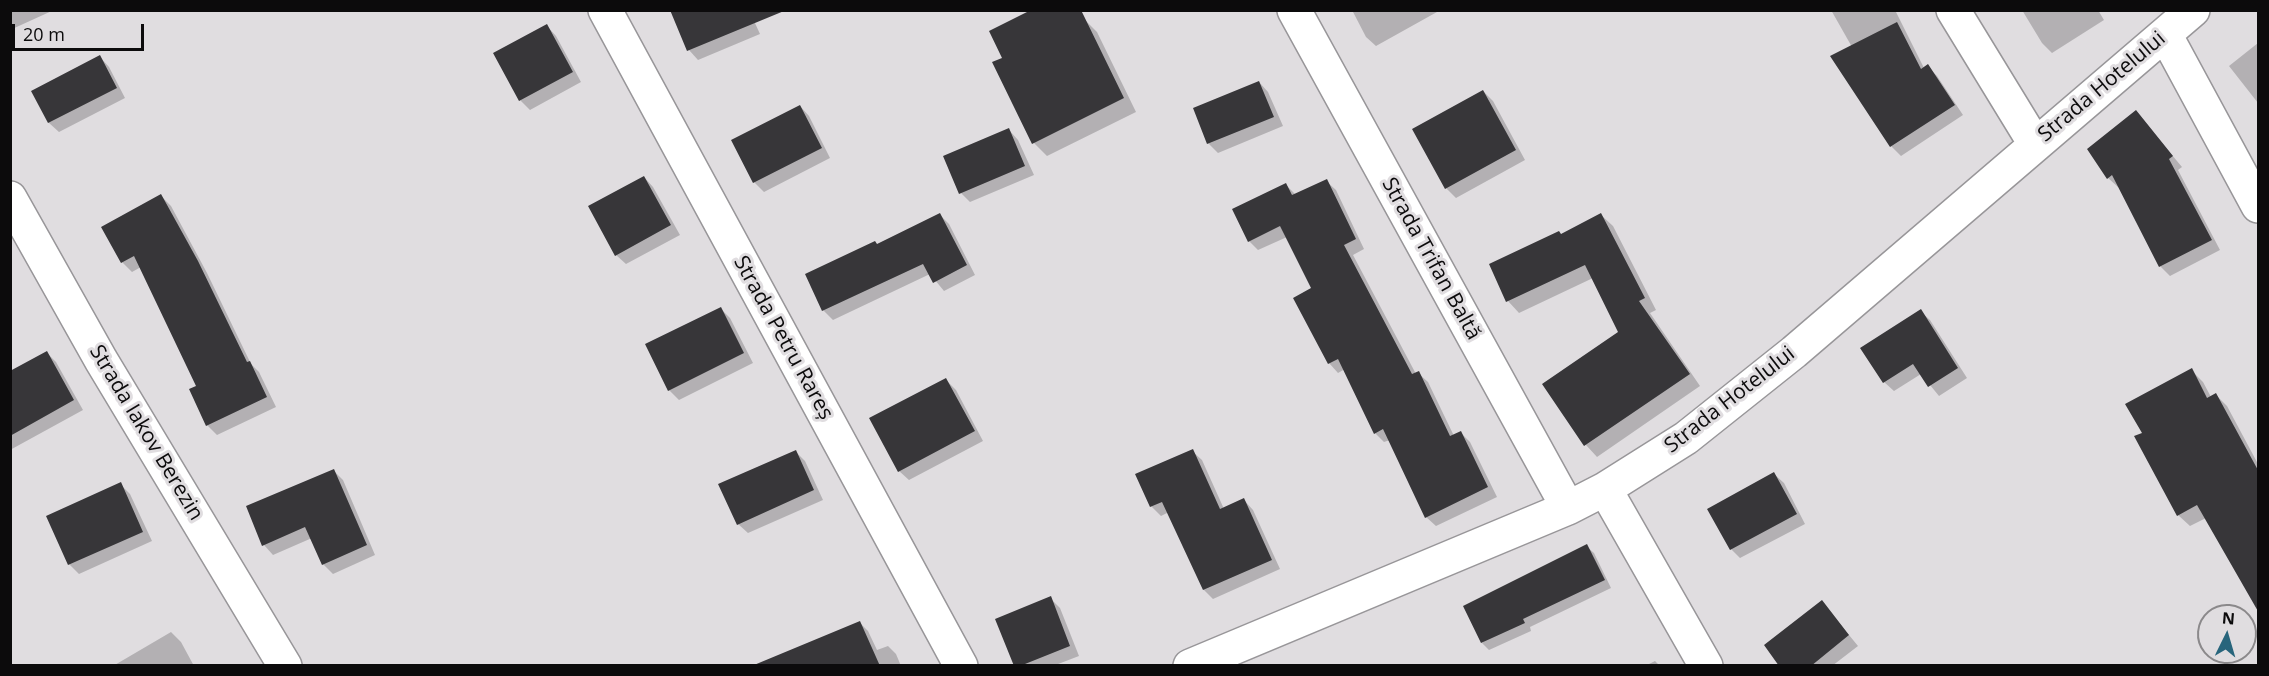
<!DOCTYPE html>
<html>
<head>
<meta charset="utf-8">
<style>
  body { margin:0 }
  #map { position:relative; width:2269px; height:676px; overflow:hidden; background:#e0dde0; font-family:"Open Sans",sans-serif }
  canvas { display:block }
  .frame { position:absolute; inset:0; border:12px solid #0c0b0c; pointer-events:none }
  .north { position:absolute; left:2197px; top:604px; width:60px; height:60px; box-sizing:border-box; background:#e0dde0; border:2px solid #8b898b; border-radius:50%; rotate:5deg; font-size:16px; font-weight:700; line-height:24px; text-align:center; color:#0c0b0c }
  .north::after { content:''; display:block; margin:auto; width:21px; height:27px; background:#28657c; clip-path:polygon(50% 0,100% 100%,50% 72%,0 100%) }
  .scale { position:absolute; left:12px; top:24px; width:132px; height:27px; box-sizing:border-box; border:3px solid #0c0b0c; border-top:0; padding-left:8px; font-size:18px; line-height:21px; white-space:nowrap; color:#0c0b0c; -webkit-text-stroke:4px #e0dde0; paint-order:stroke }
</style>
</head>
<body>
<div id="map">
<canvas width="2269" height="676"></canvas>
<div class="frame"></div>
<div class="north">N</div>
<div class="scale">20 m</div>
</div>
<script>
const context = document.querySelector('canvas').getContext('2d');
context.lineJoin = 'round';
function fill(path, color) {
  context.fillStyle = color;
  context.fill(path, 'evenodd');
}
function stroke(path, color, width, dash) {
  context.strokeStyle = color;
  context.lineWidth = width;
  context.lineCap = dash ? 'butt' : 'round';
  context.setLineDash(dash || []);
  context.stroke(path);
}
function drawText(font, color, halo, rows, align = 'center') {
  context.font = font + ' "Open Sans",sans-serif';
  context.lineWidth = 6;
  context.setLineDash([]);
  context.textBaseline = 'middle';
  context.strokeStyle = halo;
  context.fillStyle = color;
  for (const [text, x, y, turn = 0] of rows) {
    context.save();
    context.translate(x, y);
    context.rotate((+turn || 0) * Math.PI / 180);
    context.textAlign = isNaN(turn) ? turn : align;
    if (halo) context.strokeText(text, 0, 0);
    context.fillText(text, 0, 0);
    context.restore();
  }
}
fill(new Path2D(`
  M10 10H54L10 30Z
  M671 10H749L760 34 698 60 689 50Z
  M1352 10H1436L1437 12 1376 46 1366 37Z
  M1831 10H1895L1924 68 1927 66 1937 76 1963 115 1901 156 1891 146 1852 47Z
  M2022 10H2098L2104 20 2052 53 2042 43Z
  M1084 19 1097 32 1136 112 1047 156 1034 143Z
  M547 26 556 36 581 82 530 110 520 100 495 54Z
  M2258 43V103L2229 66Z
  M100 57 109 67 125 98 59 132 49 123 33 92Z
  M1259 82 1268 92 1283 126 1218 153 1208 143Z
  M1483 91 1493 101 1525 160 1456 198 1446 188Z
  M800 106 809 116 830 158 764 192 754 182Z
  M2136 112 2182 167 2178 170 2220 250 2170 276 2160 266 2119 186 2118 187 2108 178Z
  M1009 130 1018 140 1034 175 970 202 961 193Z
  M644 177 653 187 680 235 626 264 616 255Z
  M1326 181 1336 190 1364 249 1353 255 1416 374 1418 373 1428 382 1454 436 1461 433 1470 442 1497 497 1436 526 1426 517 1390 440 1384 442 1375 433 1345 369 1338 373 1329 363 1313 289 1287 237 1258 250 1249 241 1286 185 1296 195Z
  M161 196 171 206 207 273 251 364 259 372 276 407 217 435 207 425 198 386 141 267 132 272 122 262Z
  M939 214 949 224 975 275 944 291 930 274 833 320 823 310 877 245Z
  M1601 215 1613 226 1656 310 1650 313 1700 386 1597 457 1586 445 1544 385 1620 332 1593 278 1519 313 1508 301 1561 235Z
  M721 309 730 318 753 363 679 400 669 390Z
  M1920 311 1930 320 1967 378 1939 396 1921 374 1894 391 1884 382Z
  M47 353 56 362 83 410 10 450V372Z
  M2191 370 2203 382 2211 397 2216 395 2227 406 2258 464V610L2206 518 2190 526 2178 515 2144 433Z
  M946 380 956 390 983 441 909 480 899 471Z
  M795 451 805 461 823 500 748 533 738 524Z
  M1192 451 1202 460 1224 509 1244 500 1253 510 1280 569 1213 599 1204 590 1169 512 1161 516 1151 506Z
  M334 471 343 480 375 555 333 574 323 564 312 538 273 555 264 545Z
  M1774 474 1784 483 1805 524 1740 558 1731 549Z
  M120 484 130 494 152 541 79 574 69 564Z
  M1586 546 1594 553 1611 588 1530 627 1531 631 1489 650 1482 643Z
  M1050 598 1060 608 1079 656 1053 666H1016Z
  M1822 602 1858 646 1832 666H1781Z
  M860 623 868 631 877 650 888 646 896 654 901 666H813Z
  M171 632 181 642 194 666H113Z
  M1655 661 1660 666H1645Z`), '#0003');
fill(new Path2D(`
  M670 10H783L784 11 687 51Z
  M1031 10H1081L1124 98 1032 144 992 62 1002 58 989 31Z
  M1897 22 1921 69 1928 64 1955 105 1890 147 1830 56Z
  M547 24 573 72 519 101 493 53Z
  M100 55 117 88 48 123 31 91Z
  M1259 81 1274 117 1207 144 1193 108Z
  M1483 90 1516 150 1445 189 1412 129Z
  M800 105 822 148 753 183 731 140Z
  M2136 110 2173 156 2169 159 2212 240 2159 267 2112 175 2107 179 2087 149Z
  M1009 128 1025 166 959 194 943 156Z
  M644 176 671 225 615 256 588 206Z
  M1327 179 1356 239 1344 245 1412 374 1419 371 1450 436 1461 431 1488 487 1425 518 1383 429 1374 434 1338 359 1328 364 1293 298 1311 288 1280 226 1248 242 1232 209 1286 183 1292 195Z
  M161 194 198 261 247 362 250 361 267 397 206 426 189 389 196 386 134 256 121 263 101 227Z
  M940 213 967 265 933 283 923 264 822 311 805 274 875 241 877 244Z
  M1601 213 1645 298 1639 301 1690 374 1584 446 1542 384 1618 332 1585 265 1506 302 1489 264 1559 231 1561 234Z
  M721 307 744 353 668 391 645 344Z
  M1921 309 1958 368 1928 387 1913 364 1883 383 1860 348Z
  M47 351 74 400 10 436V371Z
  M2192 368 2207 398 2216 393 2259 472V613L2197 505 2177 516 2134 436 2142 433 2125 404Z
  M946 378 975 431 898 472 869 418Z
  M1193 449 1220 509 1244 498 1272 560 1203 590 1162 502 1150 507 1135 474Z
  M796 450 814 490 737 525 718 484Z
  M334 469 367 545 322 565 305 527 262 546 246 506Z
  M1774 472 1797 514 1730 550 1707 509Z
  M121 482 143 532 68 565 46 516Z
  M1587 544 1605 580 1523 619 1525 623 1481 643 1463 606Z
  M1051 596 1070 646 1020 666H1014L995 619Z
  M1822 600 1849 635 1811 666H1779L1764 645Z
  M860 621 880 666H754V665Z`), '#373639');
const minor = new Path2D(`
  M605 10 961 666
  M1294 10 1568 508
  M1953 10 2035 144
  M2165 34 2258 206
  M10 198 101 360 285 666
  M1605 489 1706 666
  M1190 666 1568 508 1605 489 1686 438 1794 352 2193 10`);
stroke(minor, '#989699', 36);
stroke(minor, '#fff', 33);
drawText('21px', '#0c0b0c', '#e0dde0', [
  ["Strada Hotelului",2102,87,-40],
  ["Strada Trifan Baltă",1431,259,61],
  ["Strada Petru Rareș",783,338,61],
  ["Strada Hotelului",1730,400,-38],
  ["Strada Iakov Berezin",146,433,59]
]);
</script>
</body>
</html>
